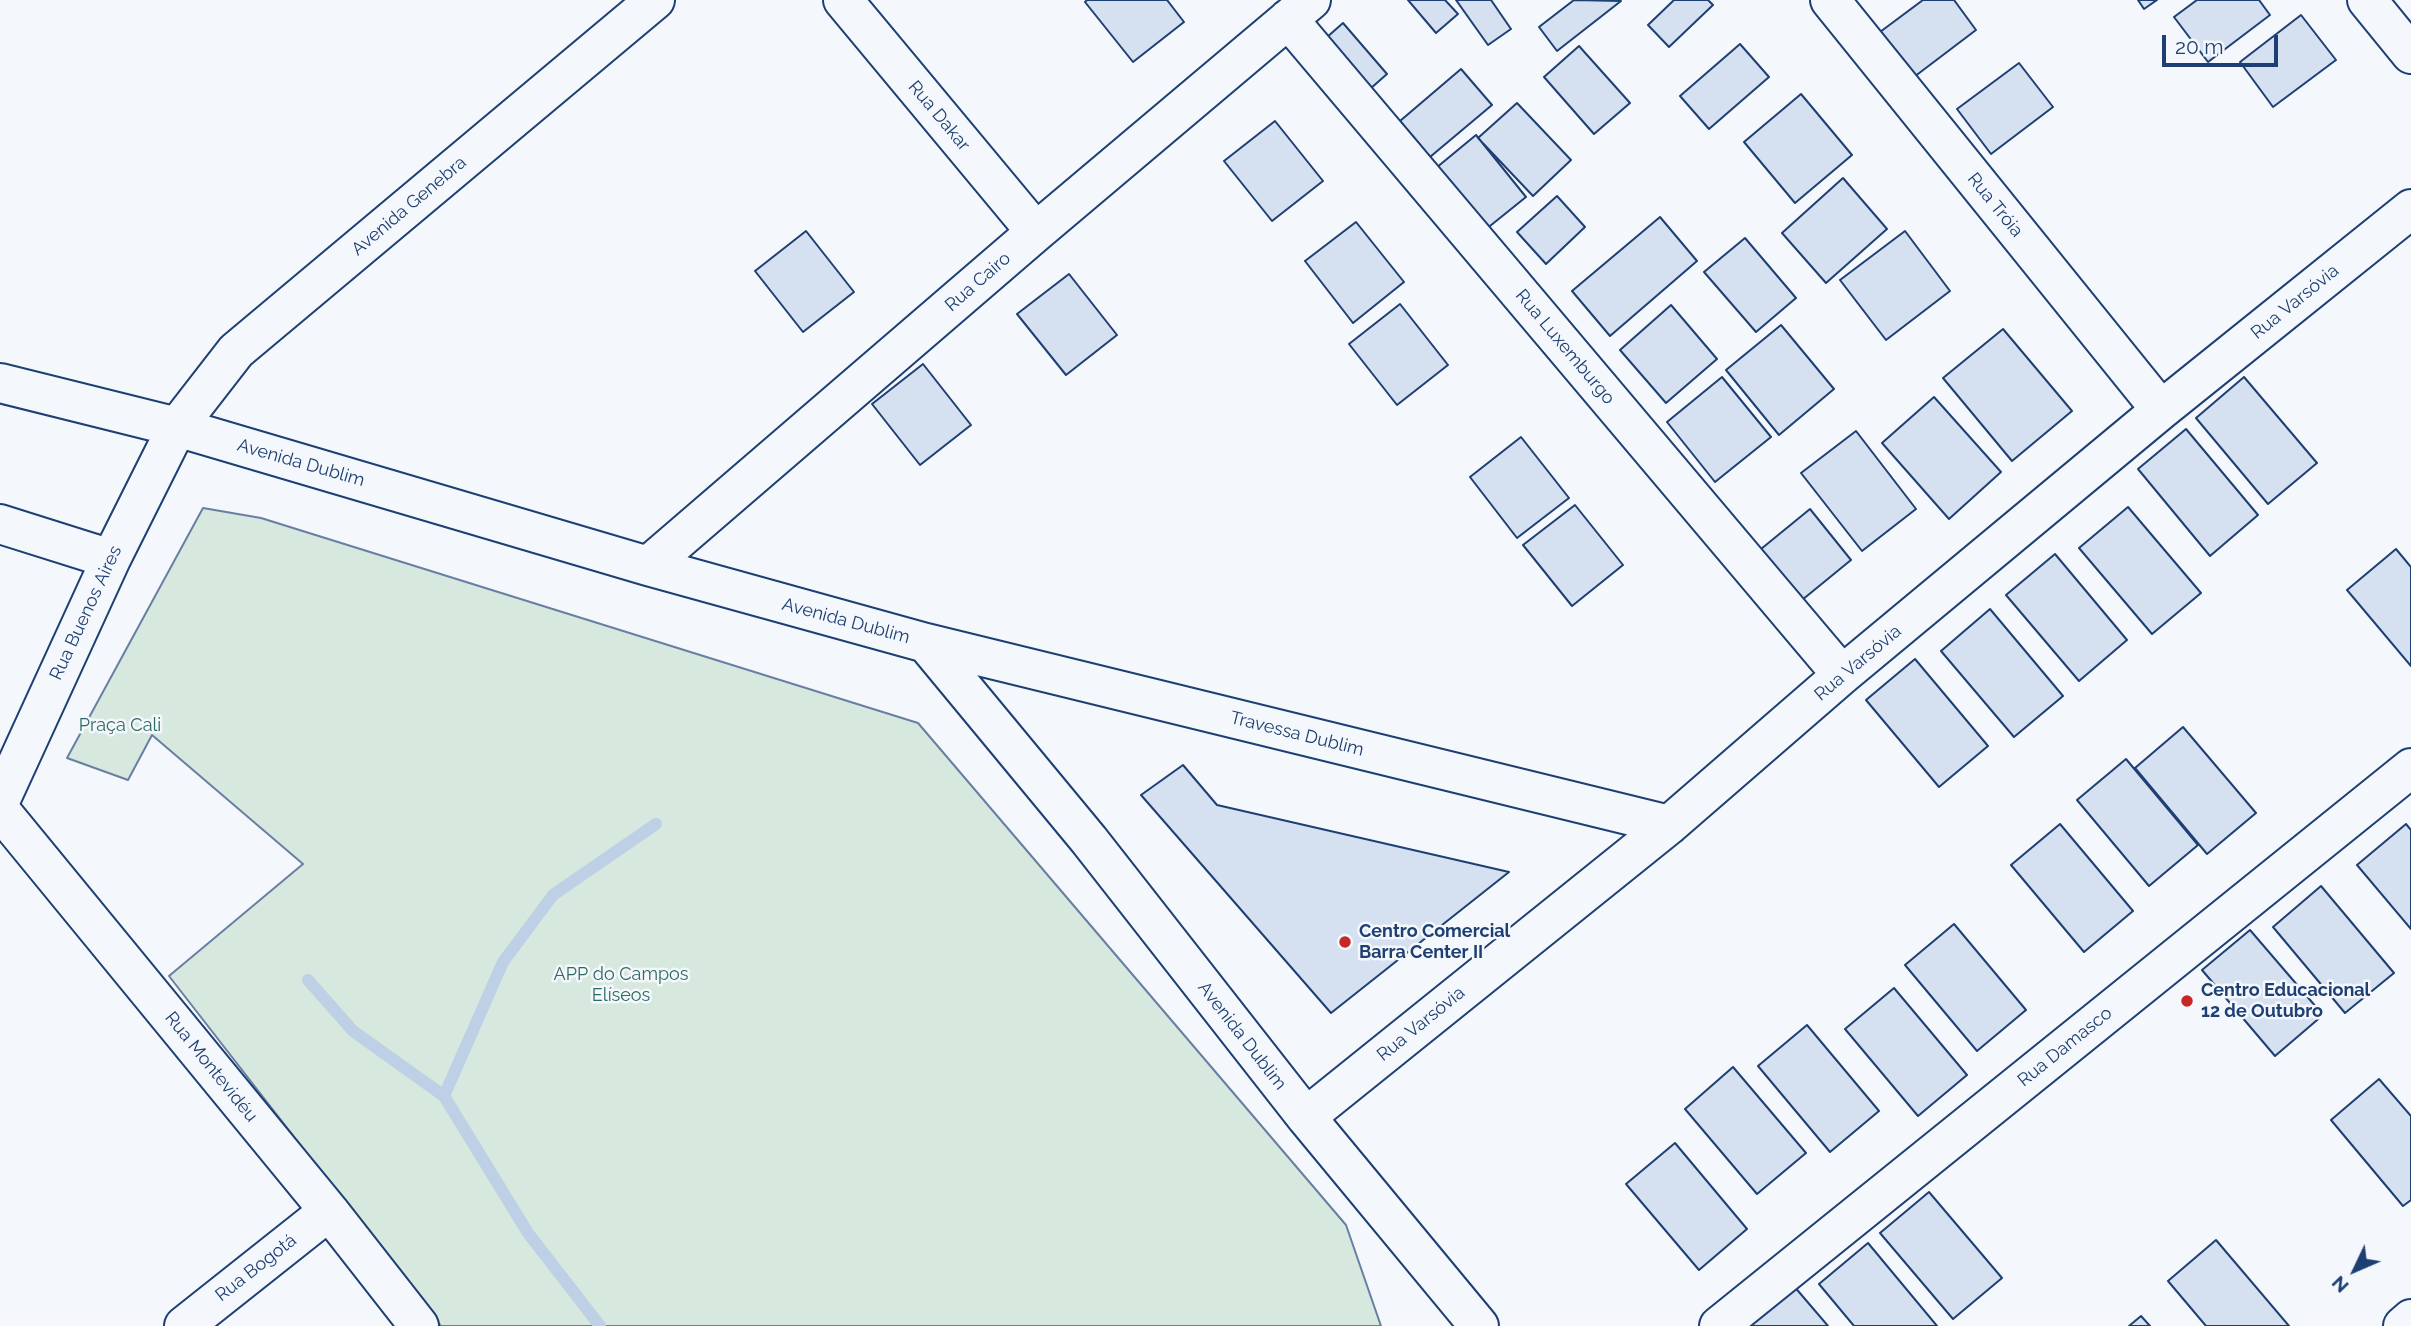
<!DOCTYPE html>
<html>
<head>
<meta charset="utf-8">
<style>
  body { margin:0 }
  #map { position:relative; width:2411px; height:1326px; overflow:hidden; background:#f4f7fb; font-family:Raleway,sans-serif }
  canvas { display:block }
  .north { position:absolute; left:2320px; top:1235px; width:70px; height:70px; -webkit-text-stroke:5px #f4f7fb; paint-order:stroke; rotate:226deg; font-size:19px; font-weight:700; line-height:28px; text-align:center; color:#1d3f73 }
  .north::after { content:''; display:block; margin:auto; width:24px; height:32px; background:#1d3f73; clip-path:polygon(50% 0,100% 100%,50% 72%,0 100%) }
  .scale { position:absolute; left:2162px; top:35px; width:116px; height:32px; box-sizing:border-box; border:4px solid #1d3f73; border-top:0; padding-left:9px; font-size:21px; line-height:24px; white-space:nowrap; color:#1d3f73; -webkit-text-stroke:5px #f4f7fb; paint-order:stroke }
</style>
</head>
<body>
<div id="map">
<canvas width="2411" height="1326"></canvas>
<div class="north">N</div>
<div class="scale">20 m</div>
</div>
<script>
const context = document.querySelector('canvas').getContext('2d');
context.lineJoin = 'round';
function fill(path, color) {
  context.fillStyle = color;
  context.fill(path, 'evenodd');
}
function stroke(path, color, width, dash) {
  context.strokeStyle = color;
  context.lineWidth = width;
  context.lineCap = dash ? 'butt' : 'round';
  context.setLineDash(dash || []);
  context.stroke(path);
}
function drawText(font, color, halo, rows, align = 'center') {
  context.font = font + ' Raleway,sans-serif';
  context.lineWidth = 5;
  context.setLineDash([]);
  context.textBaseline = 'middle';
  context.strokeStyle = halo;
  context.fillStyle = color;
  for (const [text, x, y, turn = 0] of rows) {
    context.save();
    context.translate(x, y);
    context.rotate((+turn || 0) * Math.PI / 180);
    context.textAlign = isNaN(turn) ? turn : align;
    if (halo) context.strokeText(text, 0, 0);
    context.fillText(text, 0, 0);
    context.restore();
  }
}
const green = new Path2D(`
  M203 508 261 518 918 723 1346 1225 1381 1326H441L169 976 303 864 152 735 128 780 67 758Z`);
fill(green, '#d7e8df');
stroke(green, '#687fa3', 2);
stroke(new Path2D(`
  M308 980 353 1031 444 1096 528 1233 600 1326
  M444 1096 503 962 553 895 656 824`), '#bed0e5', 12);
const building = new Path2D(`
  M1087 0H1167L1184 22 1133 62 1085 2Z
  M1408 0H1445L1458 14 1436 33Z
  M1456 0H1491L1511 29 1488 45Z
  M1574 0 1621 1 1557 51 1539 27Z
  M1674 0H1708L1713 5 1669 47 1648 25Z
  M1923 0H1954L1976 30 1914 77 1880 32Z
  M2138 0H2157L2144 9Z
  M2197 0H2259L2270 15 2208 62 2174 17Z
  M2301 15 2336 60 2273 107 2240 62Z
  M1343 23 1387 74 1370 89 1326 38Z
  M1740 44 1769 77 1709 129 1680 96Z
  M1579 46 1630 103 1594 134 1544 77Z
  M2019 63 2053 107 1991 154 1957 109Z
  M1461 69 1492 105 1430 157 1400 121Z
  M1801 94 1852 155 1795 203 1744 142Z
  M1517 103 1571 160 1533 196 1478 138Z
  M1275 121 1323 181 1272 221 1224 161Z
  M1476 135 1526 197 1485 230 1436 168Z
  M1843 178 1887 229 1826 283 1782 233Z
  M1557 196 1585 227 1546 264 1517 232Z
  M1660 217 1697 261 1610 336 1572 291Z
  M1356 222 1404 282 1353 323 1305 261Z
  M806 231 854 292 803 332 755 271Z
  M1905 231 1950 291 1886 340 1840 280Z
  M1745 238 1796 298 1756 332 1704 272Z
  M1069 274 1117 335 1066 375 1017 314Z
  M1400 304 1448 365 1397 405 1349 344Z
  M1671 305 1717 359 1666 403 1620 350Z
  M1781 325 1834 389 1779 435 1726 370Z
  M2003 329 2072 411 2012 461 1943 378Z
  M923 364 971 425 920 465 872 404Z
  M1722 377 1771 437 1715 482 1667 422Z
  M2244 377 2317 463 2268 504 2196 418Z
  M1934 397 2001 472 1949 519 1882 443Z
  M2186 429 2258 515 2210 556 2138 469Z
  M1856 431 1916 509 1862 551 1801 473Z
  M1521 437 1569 498 1517 538 1470 477Z
  M1575 505 1623 565 1572 606 1523 545Z
  M2128 507 2201 593 2152 634 2079 548Z
  M1810 509 1851 560 1791 609 1750 558Z
  M2396 549 2411 567V666L2347 590Z
  M2055 554 2127 640 2079 681 2006 595Z
  M1990 609 2063 696 2014 737 1941 651Z
  M1915 659 1988 746 1939 787 1866 700Z
  M2183 727 2256 813 2207 854 2135 768Z
  M2126 759 2198 845 2149 886 2077 800Z
  M1183 765 1217 805 1509 872 1331 1013 1141 795Z
  M2060 824 2133 911 2084 952 2011 865Z
  M2406 824 2411 830V929L2357 865Z
  M2321 886 2394 973 2345 1013 2273 927Z
  M1954 924 2026 1010 1977 1051 1905 965Z
  M2250 930 2323 1015 2275 1056 2202 970Z
  M1894 988 1967 1075 1918 1116 1845 1029Z
  M1807 1025 1879 1111 1830 1152 1758 1066Z
  M1733 1067 1806 1153 1757 1194 1685 1109Z
  M2379 1079 2411 1116V1200L2403 1206 2331 1120Z
  M1675 1143 1747 1229 1699 1270 1626 1184Z
  M1929 1192 2002 1278 1953 1319 1880 1233Z
  M2216 1240 2289 1326H2206L2168 1281Z
  M1868 1243 1937 1326H1854L1819 1284Z
  M1793 1285 1828 1326H1744Z
  M2141 1316 2150 1326H2129Z`);
fill(building, '#d5e0f0');
stroke(building, '#1d3f73', 2);
const minor = new Path2D(`
  M843 0 1036 232
  M1830 0 2161 410
  M2367 0 2411 54
  M1288 19 1842 675
  M0 383 177 427 648 566 926 643 1089 840 1306 1117 1479 1326
  M0 524 111 559
  M648 566 1036 232 1311 0
  M926 643 1669 825
  M0 801 111 559 177 427 236 351 655 0
  M0 810 329 1211 419 1326
  M1306 1117 1669 825 1842 675 2161 410 2411 209
  M184 1326 329 1211
  M1719 1326 2411 768
  M2403 1326 2411 1319`);
stroke(minor, '#1d3f73', 42);
stroke(minor, '#f4f7fb', 38);
for (const [x, y, r, color] of [
  [1345,942,7,"#c62828"],
  [2187,1001,7,"#c62828"]
]) {
  const dot = new Path2D();
  dot.arc(x, y, r, 0, 2 * Math.PI);
  context.fillStyle = color;
  context.fill(dot);
  stroke(dot, '#f4f7fb', 2.5);
}
drawText('18px', '#1d3f73', '#f4f7fb', [
  ["Rua Dakar",939,116,50],
  ["Rua Tróia",1995,205,51],
  ["Avenida Genebra",409,206,-40],
  ["Rua Cairo",978,282,-41],
  ["Rua Varsóvia",2295,302,-39],
  ["Rua Luxemburgo",1565,347,50],
  ["Avenida Dublim",301,463,16],
  ["Rua Buenos Aires",86,613,-65],
  ["Avenida Dublim",846,621,15],
  ["Rua Varsóvia",1858,663,-40],
  ["Travessa Dublim",1297,734,14],
  ["Rua Varsóvia",1421,1024,-39],
  ["Avenida Dublim",1242,1036,52],
  ["Rua Damasco",2065,1047,-39],
  ["Rua Montevidéu",211,1067,51],
  ["Rua Bogotá",256,1268,-38]
]);
drawText('18px', '#2c6c60', '#f4f7fb', [
  ["Praça Cali",120,726],
  ["APP do Campos",621,975],
  ["Elíseos",621,996]
]);
drawText('bold 18px', '#1d3f73', '#f4f7fb', [
  ["Centro Comercial",1359,932],
  ["Barra Center II",1359,953],
  ["Centro Educacional",2201,991],
  ["12 de Outubro",2201,1012]
], 'left');
</script>
</body>
</html>
